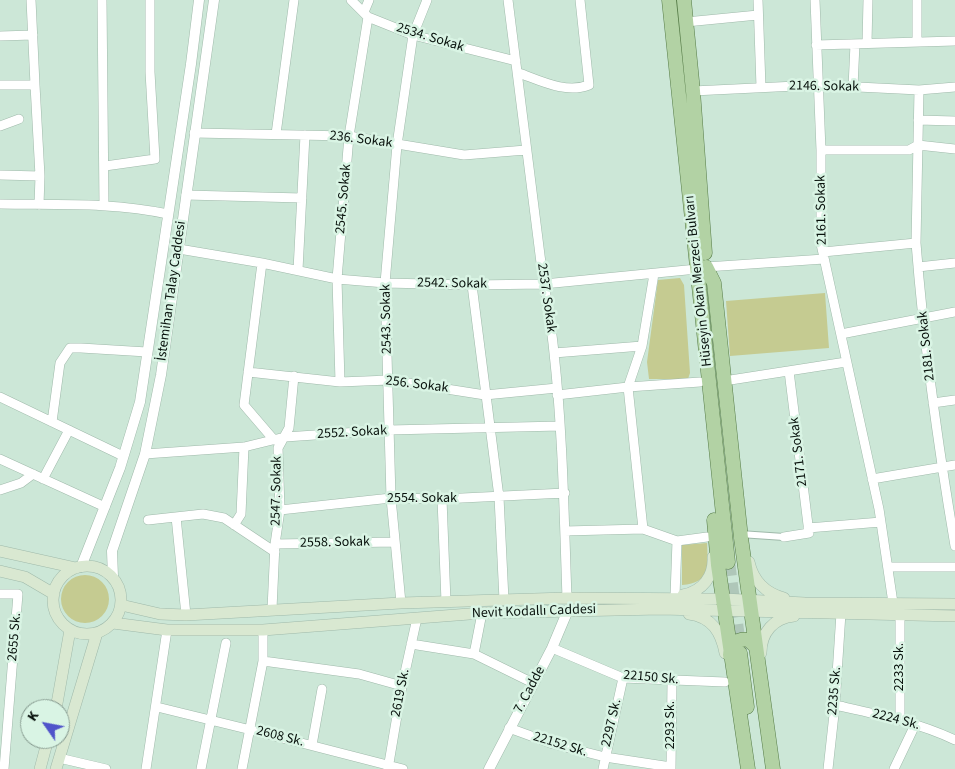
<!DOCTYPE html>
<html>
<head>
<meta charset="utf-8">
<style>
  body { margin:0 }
  #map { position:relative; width:955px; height:769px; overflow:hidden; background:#cce7d7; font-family:"Source Sans 3",sans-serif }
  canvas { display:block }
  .north { position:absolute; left:20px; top:699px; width:50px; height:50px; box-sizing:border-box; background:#d9f4e4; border:1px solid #85998e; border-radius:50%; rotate:303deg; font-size:14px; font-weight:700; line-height:20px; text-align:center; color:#08110c }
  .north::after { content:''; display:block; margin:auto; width:18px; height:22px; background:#5053ca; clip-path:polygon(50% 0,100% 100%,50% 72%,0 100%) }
</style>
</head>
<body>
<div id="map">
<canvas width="955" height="769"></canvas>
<div class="north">K</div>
</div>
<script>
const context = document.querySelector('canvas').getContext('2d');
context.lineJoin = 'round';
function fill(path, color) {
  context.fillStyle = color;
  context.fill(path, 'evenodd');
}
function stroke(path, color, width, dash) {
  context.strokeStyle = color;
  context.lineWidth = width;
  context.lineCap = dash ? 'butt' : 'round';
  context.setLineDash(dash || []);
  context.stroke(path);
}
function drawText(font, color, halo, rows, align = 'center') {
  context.font = font + ' "Source Sans 3",sans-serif';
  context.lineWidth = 5;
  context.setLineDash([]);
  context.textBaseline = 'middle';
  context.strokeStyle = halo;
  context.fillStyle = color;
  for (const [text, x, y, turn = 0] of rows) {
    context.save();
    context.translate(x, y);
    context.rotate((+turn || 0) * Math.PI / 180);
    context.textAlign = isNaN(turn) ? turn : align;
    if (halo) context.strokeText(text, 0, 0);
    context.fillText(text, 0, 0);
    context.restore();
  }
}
fill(new Path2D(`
  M680 278 684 285 690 373 688 379H649L647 362 658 280Z
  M825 293 829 348 730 356 726 301Z
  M707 543C708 566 711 583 682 585V545Z
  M61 599a24 24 0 1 1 48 0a24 24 0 1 1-48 0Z`), '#c5cb91');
stroke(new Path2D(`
  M728 562 740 653`), '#afc7b9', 14, [14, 7]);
const pedestrian = new Path2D(`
  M740 534 784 537`);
const minor = new Path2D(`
  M102 0 104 206
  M351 0 368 17 413 35 516 61
  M508 0C519 85 529 170 540 255 544 288 551 320 554 353 563 434 564 516 567 598
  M758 0 761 87
  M815 0 821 150V244L879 509 893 603
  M364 12 369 0
  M686 22 758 15
  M0 36 33 35
  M917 41V0
  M867 43 868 0
  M816 45 955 41
  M519 73C541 81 566 94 589 85L580 0
  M0 85H35L31 0
  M35 85 40 176 39 205
  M853 87 855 44
  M919 90 916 243C924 345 938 446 955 546
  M693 91 817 85 919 90 955 87
  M918 120 955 121
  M0 126 19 119
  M194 133 349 136 464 155 526 150
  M276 134 294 0
  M821 150H909L918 145 955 149
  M105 166 155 159 150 72V0
  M0 175 40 176
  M186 195 302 198
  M0 204C56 205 113 202 168 214
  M179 249 262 263 337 279 385 283 472 285 544 284 697 269
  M823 252 916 243
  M262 263 244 405 274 440
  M706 267 824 259
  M918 267 955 263
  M298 270 305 135
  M472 285 499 497 504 600
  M841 334 955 312
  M554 353 642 346
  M248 372 340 382 389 380 485 395 557 388
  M724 381 846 362
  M340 382 337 279 349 136 368 17
  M557 395 628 387 700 382
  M0 397 123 456
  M933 403 955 400
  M52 422 60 363 70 348H81L147 352
  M145 454 244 447 285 437 389 430 560 426
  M0 459 105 507
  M43 479 69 430
  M872 479 955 465
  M0 490 21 483 33 474
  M442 499 446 602
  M280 510 391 498 442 499 565 493
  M176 517 186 615
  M148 520 203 514 224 518 275 552
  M234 525 241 514 244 447
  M808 528 881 522
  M643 529 628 387 642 346 654 274
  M565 531 643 529 677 541 707 537
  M784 537 809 533 789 371
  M275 544 395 542
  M889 567H955
  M0 594H18L4 769
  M675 596 677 541
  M401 603 391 498 385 283 397 145 413 35 427 0
  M272 609 275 544 280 510 278 448 289 428 294 376
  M411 644 474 654 533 683
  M552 648 623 678 725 682
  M474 654 482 613
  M263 661 359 674 402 686
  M835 705C876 714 917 722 955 740
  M157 707 251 730 403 769
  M900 719V615
  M509 728 553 744 605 757 671 767
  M312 745 322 689
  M59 758 106 769
  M146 769 167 630
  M201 769 226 643
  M242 769 263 661V630
  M388 769 402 686 417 618
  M603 769 623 678
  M671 769 672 681
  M828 769 835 705 841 613
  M894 769 915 725`);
const tertiary = new Path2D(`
  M81 567 120 468 140 402 191 64 199 0
  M113 577 112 551 145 454 161 375 214 0
  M489 769 552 648 568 610`);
const secondary = new Path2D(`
  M0 551 76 568
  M749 562C753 580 765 593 784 598
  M53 600a34 34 0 1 1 68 0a34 34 0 1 1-68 0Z
  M0 571 25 577 54 594
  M683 595C703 591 714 576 713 557
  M121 605 160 614 186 615 401 603 567 598 723 599 805 603 955 604
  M689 614C712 617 721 632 725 653
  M113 623 167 630H263L482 613 660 609 955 616
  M761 653C761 632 774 618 794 616
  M56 709 70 630
  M40 769 48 739
  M56 769 97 633`);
const primary = new Path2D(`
  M669 0 728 562
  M684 0 693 91 705 253
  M706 267 714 283 741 538 773 769
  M714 520 718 565 748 769
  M740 653 747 707
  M730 655C730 644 738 638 749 640L756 647`);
stroke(pedestrian, '#9fb9aa', 8);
stroke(minor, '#9fb9aa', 10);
stroke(tertiary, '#9fb9aa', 11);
stroke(secondary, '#9fb9aa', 12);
stroke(primary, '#557b47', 15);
stroke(pedestrian, '#fff', 6);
stroke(minor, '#fff', 9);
stroke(tertiary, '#fff', 10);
stroke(secondary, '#d9e8d1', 11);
stroke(primary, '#b2d2a4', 14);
drawText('14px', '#08110c', '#d9f4e4', [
  ["2534. Sokak",430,38,17],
  ["2146. Sokak",824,87,1],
  ["236. Sokak",361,140,7],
  ["2545. Sokak",344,199,-85],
  ["2161. Sokak",822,210,-91],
  ["Hüseyin Okan Merzeci Bulvarı",699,281,-96],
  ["2542. Sokak",452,284,1],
  ["İstemihan Talay Caddesi",172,291,-82],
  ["2537. Sokak",546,298,82],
  ["2543. Sokak",387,319,-91],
  ["2181. Sokak",927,346,-96],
  ["256. Sokak",417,385,7],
  ["2552. Sokak",352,433,-3],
  ["2171. Sokak",799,452,-97],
  ["2547. Sokak",277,491,-89],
  ["2554. Sokak",422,499],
  ["2558. Sokak",335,543,-1],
  ["Nevit Kodallı Caddesi",534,612,-2],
  ["2655 Sk.",15,637,-85],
  ["2233 Sk.",900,667,-90],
  ["22150 Sk.",651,678,5],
  ["7. Cadde",530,690,-62],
  ["2235 Sk.",835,691,-85],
  ["2619 Sk.",401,693,-79],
  ["2224 Sk.",896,720,15],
  ["2297 Sk.",612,723,-77],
  ["2293 Sk.",671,725,-90],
  ["2608 Sk.",280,737,14],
  ["22152 Sk.",560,745,17]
]);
</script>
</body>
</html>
